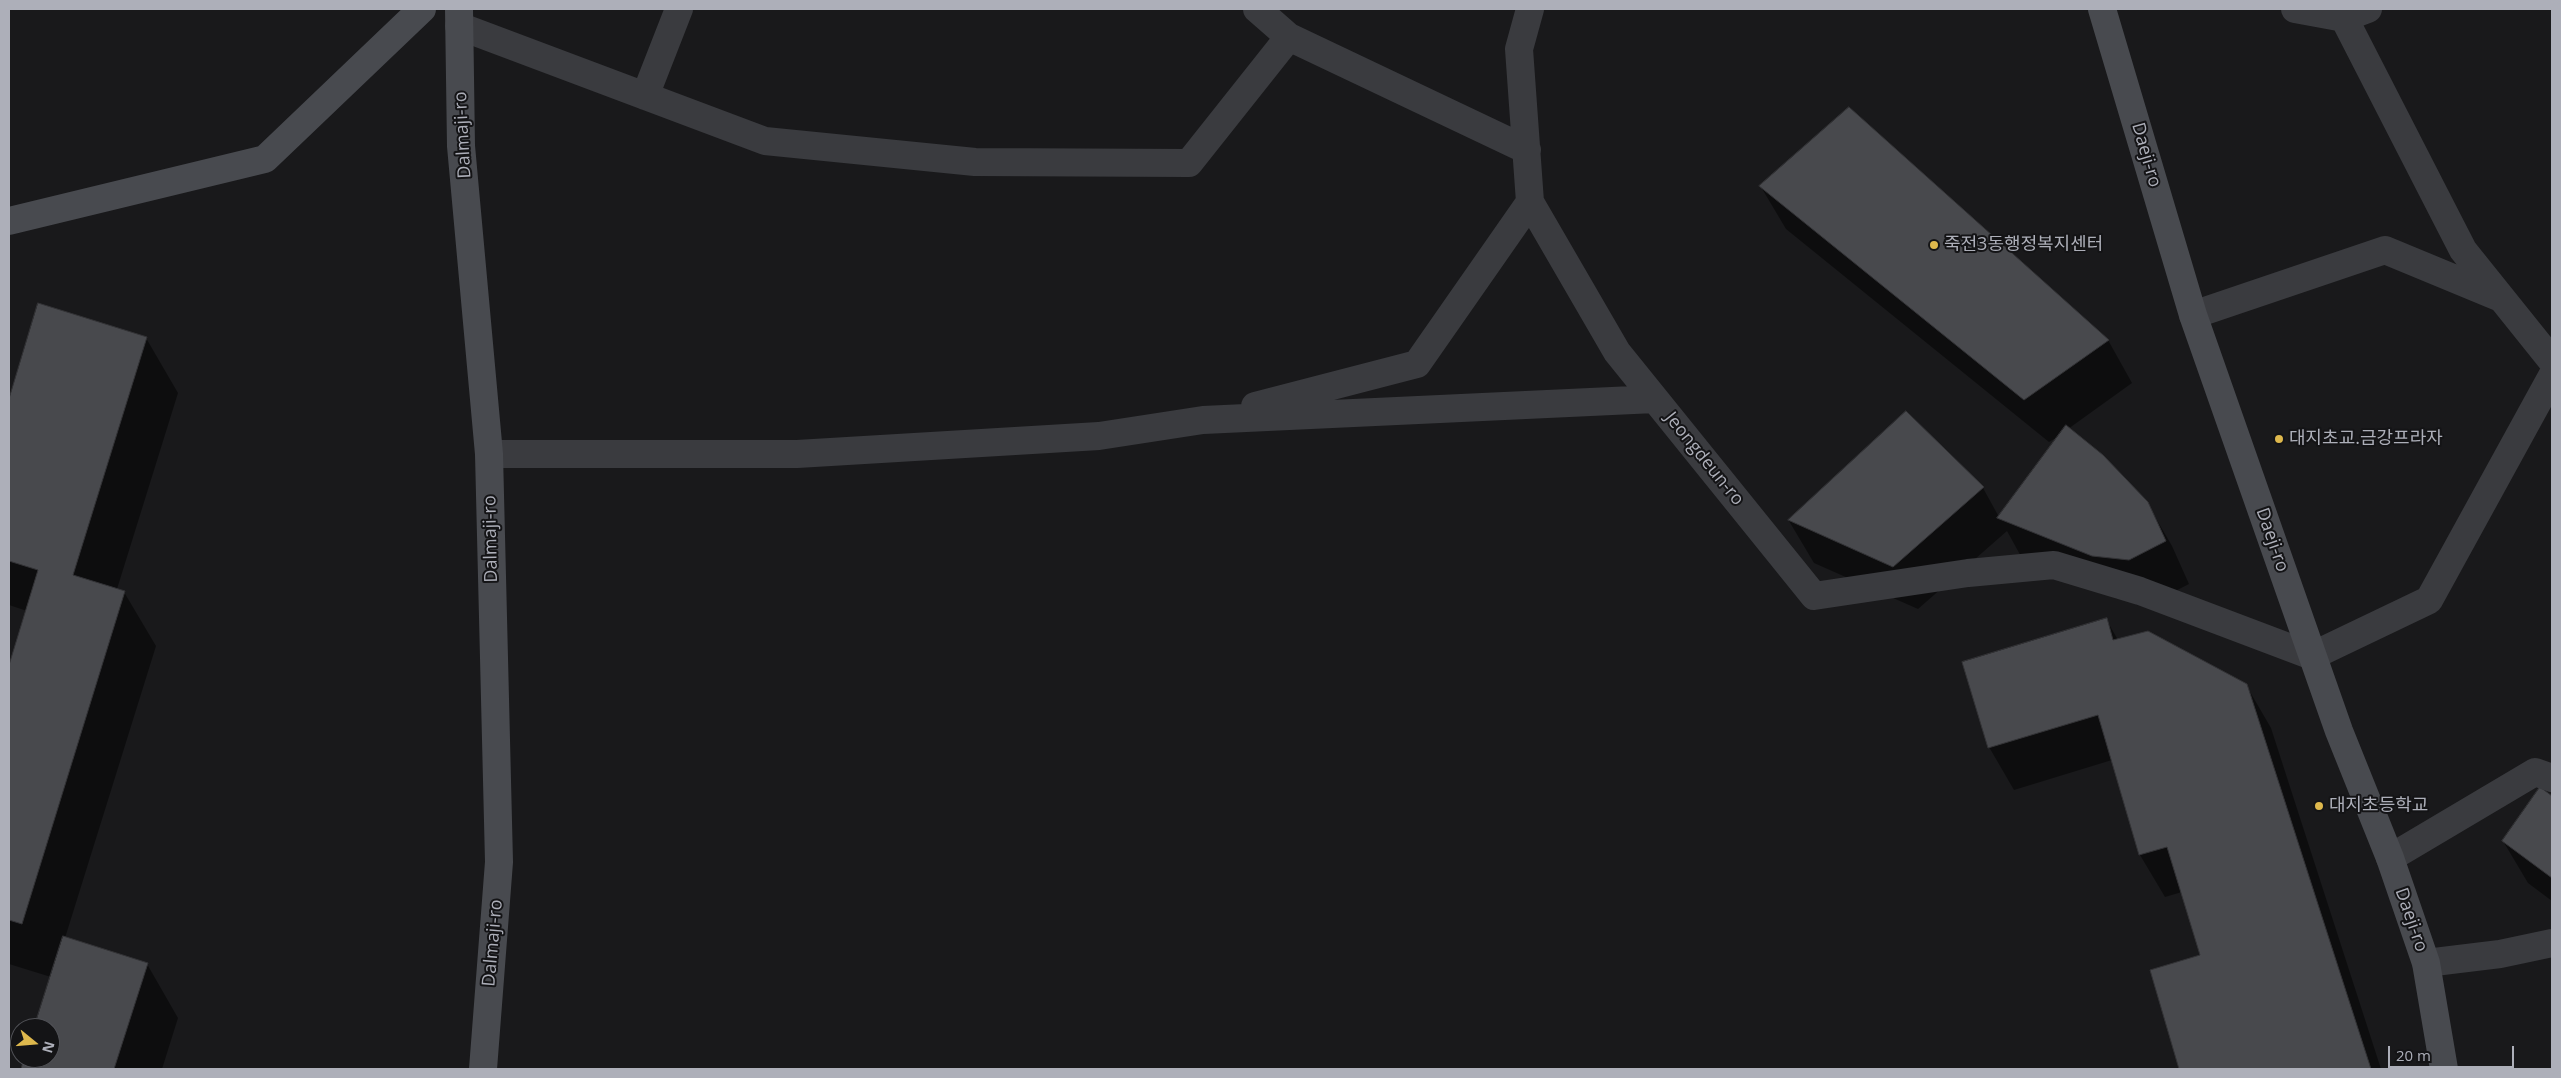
<!DOCTYPE html>
<html>
<head>
<meta charset="utf-8">
<style>
  body { margin:0 }
  #map { position:relative; width:2561px; height:1078px; overflow:hidden; background:#19191b; font-family:"Open Sans",sans-serif }
  canvas { display:block }
  .frame { position:absolute; inset:0; border:10px solid #adafb9; pointer-events:none }
  .north { position:absolute; left:10px; top:1018px; width:50px; height:50px; box-sizing:border-box; background:#141416; border:1px solid #515257; border-radius:50%; rotate:107deg; font-size:14px; font-weight:700; line-height:20px; text-align:center; color:#adafb9 }
  .north::after { content:''; display:block; margin:auto; width:18px; height:22px; background:#deb84d; clip-path:polygon(50% 0,100% 100%,50% 72%,0 100%) }
  .scale { position:absolute; left:2388px; top:1046px; width:126px; height:22px; box-sizing:border-box; border:2px solid #adafb9; border-top:0; padding-left:6px; font-size:15px; line-height:18px; white-space:nowrap; color:#adafb9; -webkit-text-stroke:4px #141416; paint-order:stroke }
</style>
</head>
<body>
<div id="map">
<canvas width="2561" height="1078"></canvas>
<div class="frame"></div>
<div class="north">N</div>
<div class="scale">20 m</div>
</div>
<script>
const context = document.querySelector('canvas').getContext('2d');
context.lineJoin = 'round';
function fill(path, color) {
  context.fillStyle = color;
  context.fill(path, 'evenodd');
}
function stroke(path, color, width, dash) {
  context.strokeStyle = color;
  context.lineWidth = width;
  context.lineCap = dash ? 'butt' : 'round';
  context.setLineDash(dash || []);
  context.stroke(path);
}
function drawText(font, color, halo, rows, align = 'center') {
  context.font = font + ' "Open Sans","Noto Sans KR",sans-serif';
  context.lineWidth = 4;
  context.setLineDash([]);
  context.textBaseline = 'middle';
  context.strokeStyle = halo;
  context.fillStyle = color;
  for (const [text, x, y, turn = 0] of rows) {
    context.save();
    context.translate(x, y);
    context.rotate((+turn || 0) * Math.PI / 180);
    context.textAlign = isNaN(turn) ? turn : align;
    if (halo) context.strokeText(text, 0, 0);
    context.fillText(text, 0, 0);
    context.restore();
  }
}
fill(new Path2D(`
  M1761 187 2108 340 2132 383 2068 429 2147 503 2172 546 2189 584 2154 602 2117 599 2023 560 2007 531 1918 609 1814 563 1789 521 1983 488 1999 517 2059 436 2049 442 1786 229Z
  M39 305 146 338 178 393 117 589 124 592 156 646 65 938 147 964 178 1018 162 1069H22L25 1058H50V1028H35L51 977 9 964V669L27 611 9 605V403Z
  M2106 619 2118 640 2246 685 2271 728 2381 1069H2180L2151 971 2201 956 2182 892 2165 897 2140 855 2112 760 2014 790 1989 747Z
  M2540 789 2552 798V901L2528 883 2503 841Z`), '#0007');
const building = new Path2D(`
  M1849 107 2109 340 2024 400 1759 186Z
  M38 303 147 337 73 575 125 591 22 924 9 920V665L38 570 9 561V399Z
  M1906 411 1984 487 1893 567 1788 520Z
  M2066 425 2103 455 2148 502 2166 541 2129 560 2092 556 1997 518Z
  M2107 618 2113 640 2148 631 2247 684 2371 1069H2179L2150 970 2200 955 2167 847 2139 855 2098 715 1988 748 1962 662Z
  M2540 787 2552 796V878L2502 841Z
  M63 936 148 963 114 1069H21L24 1058H50V1028H34Z`);
fill(building, '#48494d');
stroke(building, '#333336', 1);
stroke(new Path2D(`
  M1257 9 1289 37
  M1530 9 1519 49 1530 202 1617 352 1814 596 1968 573 2054 565 2140 591 2312 656 2429 600 2552 376
  M2295 9 2344 18 2463 250 2552 361
  M2344 18 2368 9
  M459 26 765 141 975 162 1189 163 1289 37 1527 150
  M645 96 679 9
  M2193 315 2385 250 2501 298
  M1255 406 1417 364 1530 202
  M489 454H797L1099 436 1203 420 1655 399
  M2390 858 2535 772 2552 778
  M2426 963 2500 954 2552 943`), '#3a3b3f', 28);
stroke(new Path2D(`
  M459 9 461 146 489 454 499 862 483 1069
  M2102 9 2193 315 2339 731 2390 858 2426 963 2444 1069
  M9 221 265 159 422 9`), '#484a4f', 28);
for (const [x, y, r, color] of [
  [1934,245,5,"#deb84d"],
  [2279,439,5,"#deb84d"],
  [2319,806,5,"#deb84d"]
]) {
  const dot = new Path2D();
  dot.arc(x, y, r, 0, 2 * Math.PI);
  context.fillStyle = color;
  context.fill(dot);
  stroke(dot, '#141416', 2);
}
drawText('18px', '#adafb9', '#141416', [
  ["Dalmaji-ro",463,135,-93],
  ["Daeji-ro",2146,155,74],
  ["Jeongdeun-ro",1704,459,51],
  ["Dalmaji-ro",491,539,-91],
  ["Daeji-ro",2272,540,71],
  ["Daeji-ro",2411,920,71],
  ["Dalmaji-ro",493,943,-85]
]);
drawText('18px', '#adafb9', '#141416', [
  ["죽전3동행정복지센터",1944,245],
  ["대지초교.금강프라자",2289,439],
  ["대지초등학교",2329,806]
], 'left');
</script>
</body>
</html>
